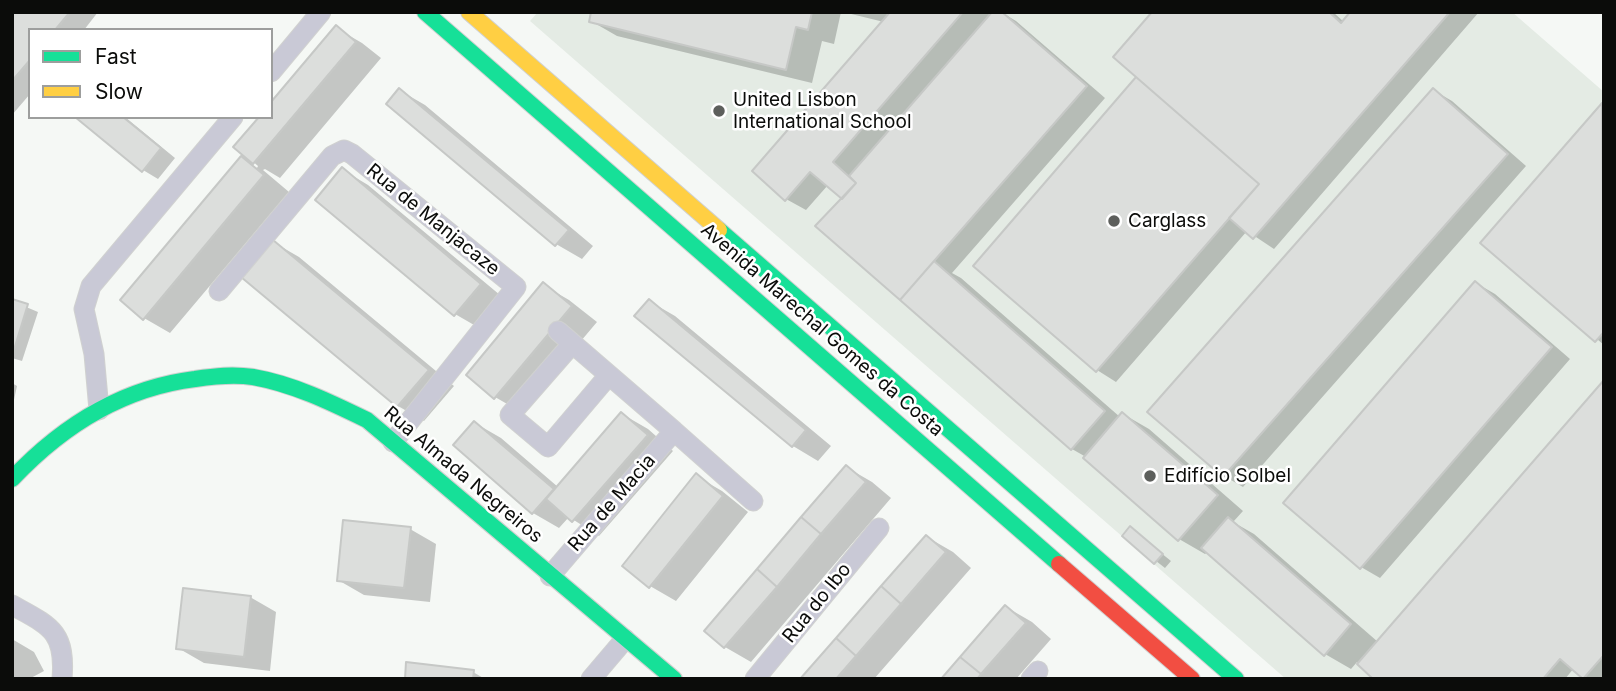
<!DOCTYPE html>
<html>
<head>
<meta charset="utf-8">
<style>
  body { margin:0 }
  #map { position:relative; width:1616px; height:691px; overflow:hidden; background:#f5f8f5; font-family:Inter,sans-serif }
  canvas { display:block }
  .frame { position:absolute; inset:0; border:14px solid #0b0c0a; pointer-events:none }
  .legend { position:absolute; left:28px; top:28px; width:245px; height:91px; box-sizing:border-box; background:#fff; border:2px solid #9d9e9d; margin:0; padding:9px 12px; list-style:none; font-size:21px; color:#0b0c0a }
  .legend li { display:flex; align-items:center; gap:14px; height:35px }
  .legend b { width:35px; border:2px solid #9d9e9d }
</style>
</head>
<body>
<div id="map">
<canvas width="1616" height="691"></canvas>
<div class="frame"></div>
<ul class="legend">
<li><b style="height:9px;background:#16e098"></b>Fast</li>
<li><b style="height:9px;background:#ffcf43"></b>Slow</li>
</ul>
</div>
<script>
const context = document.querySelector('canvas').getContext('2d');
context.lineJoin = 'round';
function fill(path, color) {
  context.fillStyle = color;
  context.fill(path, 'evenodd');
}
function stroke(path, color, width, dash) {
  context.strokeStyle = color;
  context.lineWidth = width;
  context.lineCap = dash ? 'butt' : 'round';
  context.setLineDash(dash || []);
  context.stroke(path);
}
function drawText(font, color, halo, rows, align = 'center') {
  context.font = font + ' Inter,sans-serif';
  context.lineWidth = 5;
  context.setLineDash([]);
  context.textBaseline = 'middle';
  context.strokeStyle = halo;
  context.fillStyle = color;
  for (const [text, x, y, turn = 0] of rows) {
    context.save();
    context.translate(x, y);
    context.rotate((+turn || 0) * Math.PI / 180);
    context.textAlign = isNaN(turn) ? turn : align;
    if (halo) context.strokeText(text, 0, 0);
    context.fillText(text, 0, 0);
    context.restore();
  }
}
fill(new Path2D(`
  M538 12H1512L1604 92V679H1286L530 21Z`), '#e4ebe4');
fill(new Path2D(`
  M12 12H98L84 30H30V94L12 115Z
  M593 12H757L767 15V12H841L834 44 822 41 812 83 617 36 591 21Z
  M843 12H1001L1016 21 1105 98 952 273 961 278 1120 417 1123 414 1149 429 1243 511 1233 522 1254 534 1378 642 1604 383V679H1587L1574 668 1565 679H1376L1357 662 1351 669 1325 654 1208 552 1205 554 1179 539 1086 457 1072 449 842 197 828 185 806 210 786 199 884 22Z
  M1154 12H1333L1344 22 1352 12H1479L1274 249 1247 231 1116 382 1097 370 1138 77Z
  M336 28 362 43 381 58 280 178 265 169 263 170 289 192 170 333 144 318 241 159 257 168 258 166 236 147 271 117Z
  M399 90 425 105 593 246 582 259 556 244Z
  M1433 90 1452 101 1526 166 1243 487 1224 476Z
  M1602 105 1604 106V345L1483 243Z
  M77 117H125L175 158 158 179 143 170Z
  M343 170 368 185 506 300 481 329 455 314Z
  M273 242 299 257 454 386 424 421 398 406 244 277Z
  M1476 283 1495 294 1570 359 1380 578 1361 567Z
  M543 285 569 300 597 322 521 412 495 397Z
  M12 301 38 312 22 361 12 358Z
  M649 301 675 316 831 446 818 461 793 446Z
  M12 383 17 386 12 409Z
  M622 414 648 429 673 451 599 536 569 517 559 528 533 513 475 423 501 438 558 487Z
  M846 467 872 482 891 498 751 662 725 647 707 631Z
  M696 476 722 491 748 512 676 601 650 586Z
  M1130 528 1171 561 1165 568 1124 536Z
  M410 529 436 544 430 602 364 595 338 580Z
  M927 537 953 552 971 568 874 679H803Z
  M250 597 276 612 270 671 204 663 178 648Z
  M1006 607 1032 622 1051 639 1016 679H943Z
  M12 639 34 652 44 671 29 679H12Z
  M473 672 485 679H406Z`), '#0003');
const building = new Path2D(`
  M12 12H70L55 30H30V60L12 81Z
  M591 12 765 13 812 12 808 30 796 27 786 70 589 22Z
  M890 12H963L833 162 856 183 842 199 810 172 785 201 752 171Z
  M992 12H1002L1087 86 900 300 815 226 856 183 849 176Z
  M1152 12H1329L1341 23 1350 12H1450L1253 239 1229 218 1259 184 1113 57Z
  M336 25 356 42 253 164 233 147 259 117H271V102Z
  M1136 77 1259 184 1096 372 973 266Z
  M399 88 569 230 555 246 386 104Z
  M1433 88 1508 154 1223 477 1147 412Z
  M1602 103 1604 332 1595 342 1480 243Z
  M75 117H123L161 148 142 172Z
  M241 156 264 175 143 320 120 300Z
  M342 167 481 284 454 316 315 200Z
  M273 240 429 370 397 407 241 277Z
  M934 261 1105 411 1071 450 900 300Z
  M1475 281 1552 347 1360 569 1283 503Z
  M543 282 572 306 494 399 466 375Z
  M12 299 28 304 12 356Z
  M649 299 806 430 792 447 634 316Z
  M1604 380V655L1583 679 1560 659 1543 679H1373L1357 664Z
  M621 412 648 435 572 522 546 499Z
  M1122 412 1218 495 1178 541 1083 458Z
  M474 421 554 489 532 514 453 445Z
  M846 465 866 482 821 534 801 517Z
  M696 473 723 496 649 588 622 566Z
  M801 517 821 534 777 587 757 569Z
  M1228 517 1351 624 1324 656 1201 548Z
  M343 520 411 527 404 588 337 581Z
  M1130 526 1163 554 1154 564 1122 536Z
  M926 535 946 552 901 604 881 586Z
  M757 569 777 587 724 648 704 631Z
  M881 586 901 604 856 656 836 638Z
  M183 588 251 596 244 657 176 649Z
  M1005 605 1026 623 981 674 960 657Z
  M836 638 856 656 836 679H800Z
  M960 657 981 674 977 679H941Z
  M406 662 474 670 473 679H405Z`);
fill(building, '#dcdedc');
stroke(building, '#c6c8c6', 2);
const street = new Path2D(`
  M271 72 321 12
  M219 291 332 156 344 150 352 154 516 287 393 442
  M572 344 510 415 548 447 609 375
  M99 410 94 354 84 309 91 286 233 117
  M674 431 753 501
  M550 576 674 431 558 331
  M12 605C50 626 66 631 62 679
  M591 679 625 639
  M755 679 879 528
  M1031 679 1038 671`);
const fast = new Path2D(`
  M425 12 1059 564
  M719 230 1236 679
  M12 479C62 426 122 388 195 379 215 376 233 374 253 377 293 384 330 402 367 420L674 679`);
const slow = new Path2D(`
  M469 12 719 230`);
const jam = new Path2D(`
  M1059 564 1192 679`);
stroke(street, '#d0d1d0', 21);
stroke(fast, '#d0d1d0', 18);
stroke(slow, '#d0d1d0', 18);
stroke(jam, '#d0d1d0', 18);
stroke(street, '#c9c9d6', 19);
stroke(fast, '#16e098', 16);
stroke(slow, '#ffcf43', 16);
stroke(jam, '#f24e42', 16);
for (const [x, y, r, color] of [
  [719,111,7,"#5d5f5c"],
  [1114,221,7,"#5d5f5c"],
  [1150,476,7,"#5d5f5c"]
]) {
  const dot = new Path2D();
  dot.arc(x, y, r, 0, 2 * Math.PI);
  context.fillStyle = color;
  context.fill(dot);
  stroke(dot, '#fff', 2.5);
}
drawText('19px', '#0b0c0a', '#fff', [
  ["United Lisbon",733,100],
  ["International School",733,122],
  ["Carglass",1128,221],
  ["Edifício Solbel",1164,476]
], 'left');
drawText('19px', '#0b0c0a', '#fff', [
  ["Rua de Manjacaze",433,220,39],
  ["Avenida Marechal Gomes da Costa",822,330,41],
  ["Rua Almada Negreiros",463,475,40],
  ["Rua de Macia",612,503,-49],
  ["Rua do Ibo",817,603,-51]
]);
</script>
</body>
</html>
